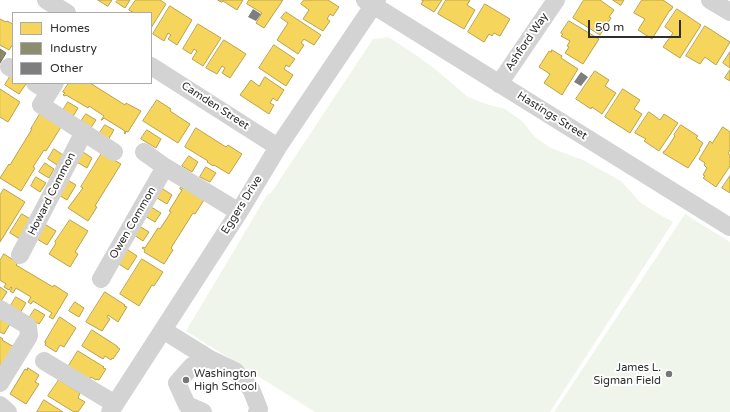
<!DOCTYPE html>
<html>
<head>
<meta charset="utf-8">
<style>
  body { margin:0 }
  #map { position:relative; width:730px; height:412px; overflow:hidden; background:#fff; font-family:"Varela Round",sans-serif }
  canvas { display:block }
  .legend { position:absolute; left:12px; top:12px; width:140px; height:72px; box-sizing:border-box; background:#fff; border:1px solid #ababab; margin:0; padding:5px 7px; list-style:none; font-size:12px; color:#2e2e2e }
  .legend li { display:flex; align-items:center; gap:8px; height:20px }
  .legend b { width:20px; border:1px solid #ababab }
  .scale { position:absolute; left:588px; top:20px; width:93px; height:18px; box-sizing:border-box; border:2px solid #2e2e2e; border-top:0; padding-left:5px; font-size:12px; line-height:14px; white-space:nowrap; color:#2e2e2e; -webkit-text-stroke:3px #fff; paint-order:stroke }
</style>
</head>
<body>
<div id="map">
<canvas width="730" height="412"></canvas>
<ul class="legend">
<li><b style="height:11px;background:#f6d55c"></b>Homes</li>
<li><b style="height:11px;background:#8c8c6e"></b>Industry</li>
<li><b style="height:11px;background:#7e7e7e"></b>Other</li>
</ul>
<div class="scale">50 m</div>
</div>
<script>
const context = document.querySelector('canvas').getContext('2d');
context.lineJoin = 'round';
function fill(path, color) {
  context.fillStyle = color;
  context.fill(path, 'evenodd');
}
function stroke(path, color, width, dash) {
  context.strokeStyle = color;
  context.lineWidth = width;
  context.lineCap = dash ? 'butt' : 'round';
  context.setLineDash(dash || []);
  context.stroke(path);
}
function drawText(font, color, halo, rows, align = 'center') {
  context.font = font + ' "Varela Round",sans-serif';
  context.lineWidth = 4;
  context.setLineDash([]);
  context.textBaseline = 'middle';
  context.strokeStyle = halo;
  context.fillStyle = color;
  for (const [text, x, y, turn = 0] of rows) {
    context.save();
    context.translate(x, y);
    context.rotate((+turn || 0) * Math.PI / 180);
    context.textAlign = isNaN(turn) ? turn : align;
    if (halo) context.strokeText(text, 0, 0);
    context.fillText(text, 0, 0);
    context.restore();
  }
}
fill(new Path2D(`
  M388 37 413 53 435 69 468 97 486 104 505 109 522 121 535 137 551 148 583 160 621 181 641 203 662 216 673 222 550 412H315L186 331 267 195 271 193 373 39 384 38Z
  M685 214 730 242V412H554Z`), '#f0f5eb');
const homes = new Path2D(`
  M98 0H112L108 6Z
  M118 0H130L125 8 116 2Z
  M136 0H160L166 4 151 28V13H134L129 10Z
  M218 0H243L237 10 223 1 222 2Z
  M249 0H283L264 28 256 23 262 13 247 4Z
  M304 0H328L339 7 333 16 330 14 327 19 330 21 323 31 303 19 309 10 301 4Z
  M422 0H442L434 12 421 4 423 1Z
  M446 0H470L467 5 475 10 464 29 438 14Z
  M584 0H600L614 10 609 17 611 18 600 35 573 18Z
  M613 0H624L621 5Z
  M642 0H663L673 7 671 10H670L652 39 638 30 645 19 634 13Z
  M485 4 510 19 500 36 494 33 492 36 489 34 484 42 468 32Z
  M170 6 192 20 177 45 168 39 171 35 168 33 164 41 153 34Z
  M677 9 701 25 680 58 663 47 673 33 665 27Z
  M286 12 321 35 314 45 304 39 301 43 304 45 298 54 277 40 288 23 281 18Z
  M0 19 6 22 7 21 13 24V44L9 50 0 45Z
  M569 21 599 39 583 64 565 53 569 47 567 46 570 41 561 36 563 34 561 33Z
  M198 24 221 38 203 66 192 59 197 51 194 49 191 54 183 49Z
  M705 26 730 42 716 65 705 57 700 64 686 56Z
  M224 40 246 54 230 78 222 73 225 68 222 66 217 74 206 68Z
  M274 45 295 59 289 67 286 65 284 69 293 75 286 86 259 68Z
  M552 50 562 56 561 58 578 69 562 95 544 83 550 74 539 67 549 51 551 52Z
  M730 52V68L723 63Z
  M730 70V81L725 78Z
  M595 71 609 80 605 86 616 93 602 114 592 107 591 109 576 99Z
  M11 75 13 77V83H23L26 84 19 94 5 85Z
  M265 77 284 90 277 101 273 98 270 103 274 105 269 114 240 95 251 80 259 86Z
  M69 83H90L125 105 126 103 141 111 128 132 126 131 125 134 124 133 125 131 104 118 102 120H101L104 116 89 106 88 108 66 95 65 96 63 95 65 93 63 92Z
  M0 89 20 102 8 122 0 117Z
  M623 89 640 100 634 109 642 114 630 133 605 117Z
  M157 100 171 109 170 111 190 124 178 143 143 121Z
  M68 102 78 108 72 118 62 112Z
  M649 112 660 120 664 114 678 123 659 151 644 141 646 139 635 133Z
  M40 114 61 127 46 151 44 150 33 167 35 168 21 191 0 178 9 164 10 165 32 129H31Z
  M86 114 96 120 90 129 80 123Z
  M105 125 114 130 108 140 99 134Z
  M681 125 698 136 696 138 703 143 699 150H700L688 168 663 153 664 151H665L675 136 674 135Z
  M723 127 730 132V150L728 153 730 155V166L716 187 703 178 705 176 703 175 707 168 704 165 705 163 699 159 710 141 712 143Z
  M196 128 226 147 228 145 242 154 229 174 214 165 213 166 207 162 208 161 185 147Z
  M147 130 161 139 156 148 141 139Z
  M54 149 63 155 57 165 48 159Z
  M83 152 92 158 87 168 77 162Z
  M102 153 121 164 95 206 97 207 88 221 68 208 83 188 81 187Z
  M189 156 198 162 192 172 182 166Z
  M45 163 54 169 49 178 39 172Z
  M206 167 216 173 210 182 200 177Z
  M730 176V193L722 188Z
  M36 177 46 183 40 192 31 186Z
  M66 179 76 185 67 200 57 194Z
  M181 187 183 189 184 187 204 200 195 214 193 213 171 248 173 250 164 264 144 252 145 250 142 248 143 247 145 248 158 228 160 229 171 212 169 211 182 190 180 189Z
  M4 189 25 202 0 242V195Z
  M163 189 172 195 167 204 157 198Z
  M151 207 161 213 155 222 145 216Z
  M22 214 32 220 20 239 10 233Z
  M70 220 88 231 75 252 78 254 70 267 49 254 56 243 55 242Z
  M46 225 56 231 47 245 37 239Z
  M139 226 149 232 143 241 134 235Z
  M128 250 137 256 128 270 119 264Z
  M4 254 18 263 16 265 53 287 54 285 68 294 53 319 49 317 52 313 33 301 31 304 28 302 31 297 16 288 13 293 10 291 12 288 11 287 9 290 4 287 6 284 0 280V261Z
  M142 259 163 272 154 286 152 285 139 306 120 294Z
  M0 287 7 292 1 301H0Z
  M105 292 125 305 124 306 127 307 118 322 108 315 107 317 110 319 102 331 86 322Z
  M16 297 26 303 20 313 10 307Z
  M75 302 84 308 79 317 69 311Z
  M35 309 45 315 39 324 29 318Z
  M60 317 76 328 64 347 60 345 56 352 45 345 46 342H45Z
  M0 319 10 324 4 334 0 332Z
  M92 330 117 346V347L120 349 113 359 112 358 111 360 105 356 103 359 82 346Z
  M0 337 3 339 2 340 14 347 0 368Z
  M78 351 104 367 103 368 106 369 99 380 97 379 96 380 91 377 89 380 68 367Z
  M28 368 39 375 35 382 39 384 26 404 10 394 25 369 27 370Z
  M59 380 80 393 78 398 85 402 78 412 75 411 74 412 48 396Z
  M44 400 63 412H37Z`);
fill(homes, '#f6d55c');
stroke(homes, '#baa34e', 1);
const industry = new Path2D(`
  M0 49 6 53 0 63Z`);
fill(industry, '#8c8c6e');
stroke(industry, '#70705b', 1);
fill(new Path2D(`
  M253 9 261 14 256 21 248 17Z
  M581 72 588 77 581 86 574 82Z`), '#7e7e7e');
stroke(new Path2D(`
  M46 0 67 13
  M365 0 730 227
  M710 0 730 12
  M151 66 278 147
  M9 67 13 69
  M35 83 49 92
  M55 83 41 105 114 152
  M499 84 556 0
  M144 152 165 167 239 212
  M20 255 84 132
  M101 279 165 167
  M0 309 28 326 29 336 0 383
  M163 330 208 358 235 371 251 389 259 409 257 412
  M44 361 115 404
  M0 405 8 412
  M110 412 239 212 278 147 377 0
  M203 412 187 405 177 383 192 366 208 358`), '#d3d3d3', 18);
for (const [x, y, r, color] of [
  [669,374,4,"#777"],
  [186,380,4,"#777"]
]) {
  const dot = new Path2D();
  dot.arc(x, y, r, 0, 2 * Math.PI);
  context.fillStyle = color;
  context.fill(dot);
  stroke(dot, '#fff', 1.5);
}
drawText('11px', '#2e2e2e', '#fff', [
  ["Ashford Way",527,42,-56],
  ["Camden Street",215,106,33],
  ["Hastings Street",552,116,32],
  ["Howard Common",52,194,-63],
  ["Eggers Drive",242,205,-58],
  ["Owen Common",133,223,-60]
]);
drawText('11px', '#2e2e2e', '#fff', [
  ["James L.",661,368],
  ["Sigman Field",661,381],
  ["Washington",194,374,"left"],
  ["High School",194,387,"left"]
], 'right');
</script>
</body>
</html>
